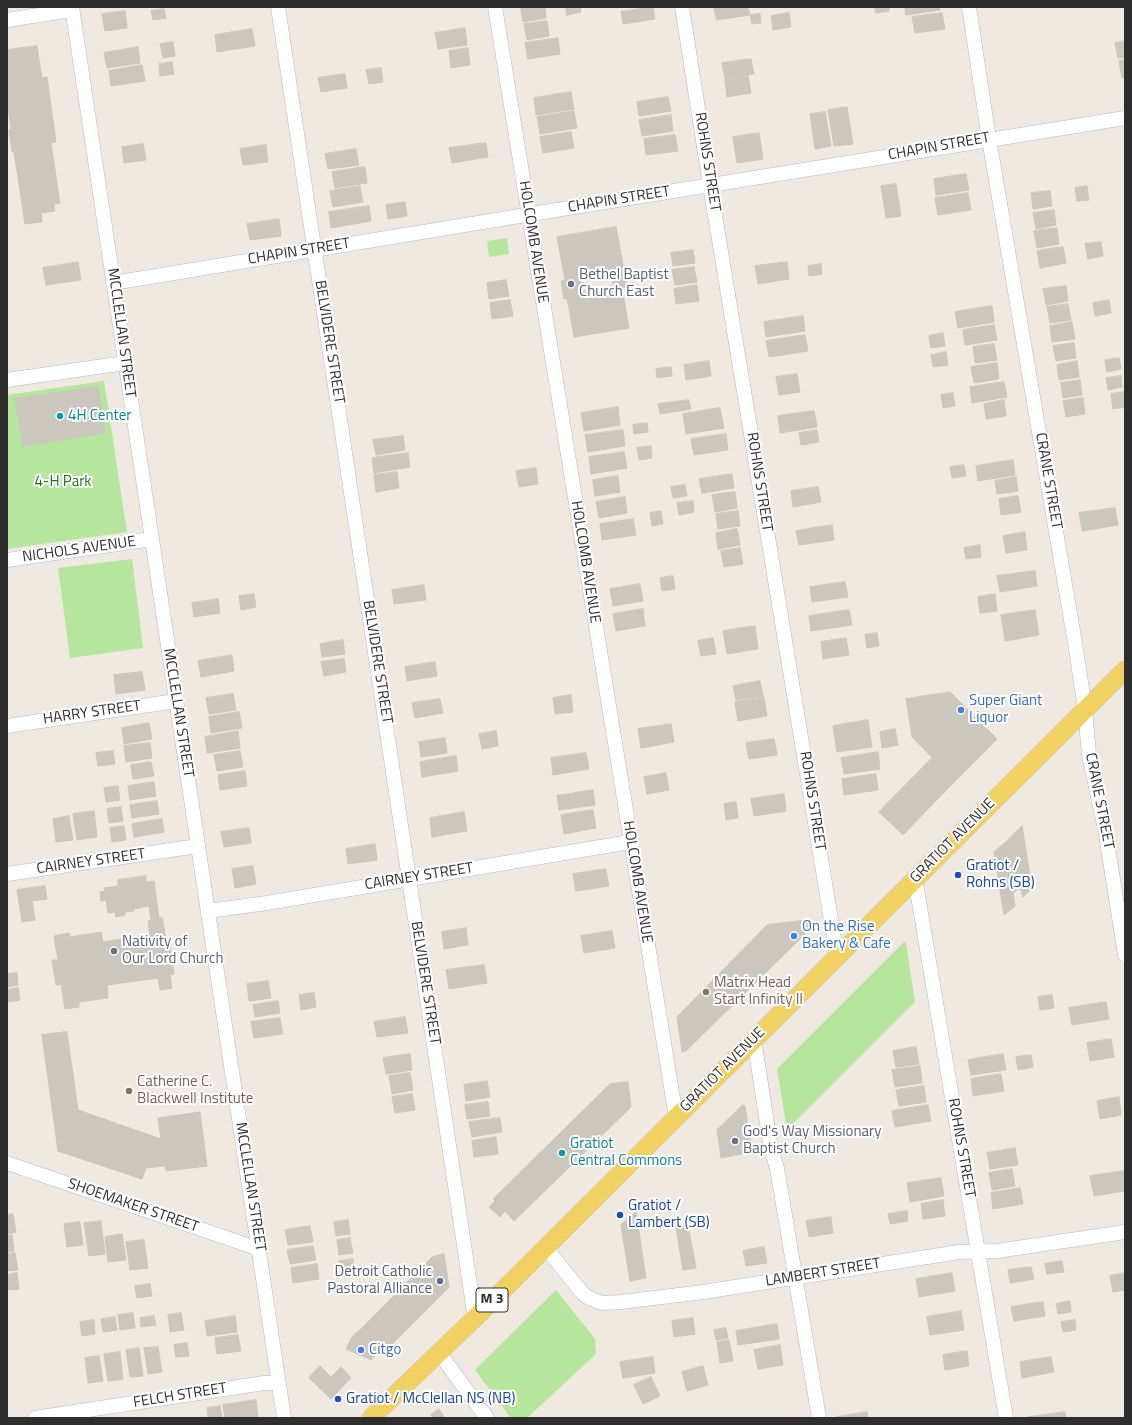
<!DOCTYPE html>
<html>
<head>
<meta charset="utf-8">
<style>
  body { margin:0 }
  #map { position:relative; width:1132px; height:1425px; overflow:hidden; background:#efe9e1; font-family:"Titillium Web",sans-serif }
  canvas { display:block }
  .frame { position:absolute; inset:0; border:8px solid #2e2e2e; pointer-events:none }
</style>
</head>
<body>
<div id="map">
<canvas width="1132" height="1425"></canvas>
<div class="frame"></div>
</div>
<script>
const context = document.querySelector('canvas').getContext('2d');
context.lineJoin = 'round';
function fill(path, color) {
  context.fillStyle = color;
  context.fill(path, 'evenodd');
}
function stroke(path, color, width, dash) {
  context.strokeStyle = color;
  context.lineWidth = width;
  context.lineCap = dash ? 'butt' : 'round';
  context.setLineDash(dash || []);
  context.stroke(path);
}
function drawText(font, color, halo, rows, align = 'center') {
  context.font = font + ' "Titillium Web",sans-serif';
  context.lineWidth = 4;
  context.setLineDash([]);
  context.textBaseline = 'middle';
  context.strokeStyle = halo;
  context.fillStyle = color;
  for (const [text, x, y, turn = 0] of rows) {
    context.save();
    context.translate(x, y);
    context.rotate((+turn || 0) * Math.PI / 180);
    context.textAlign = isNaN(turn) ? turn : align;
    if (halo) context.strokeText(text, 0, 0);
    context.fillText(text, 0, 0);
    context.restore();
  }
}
fill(new Path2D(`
  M507 238 509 254 489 257 487 241Z
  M104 381 127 532 7 549V395Z
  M132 559 143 648 70 658 58 568Z
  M904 942 906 943 915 1002 787 1130 777 1069Z
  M556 1290 595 1339 596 1354 527 1418H511L475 1370Z`), '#b6e59e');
const building = new Path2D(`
  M521 7H545L546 18 523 22Z
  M566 7H580L581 12 567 15Z
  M653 7 655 19 623 24 621 12Z
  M714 7H748L750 15 717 20Z
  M875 7H889V11L876 13Z
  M905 7H939L940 10 906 15Z
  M164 9 166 18 153 20 151 11Z
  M125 11 127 28 105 31 102 14Z
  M789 13 791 27 773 30 771 16Z
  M942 13 945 29 915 33 912 17Z
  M760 14 761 23 752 24 750 15Z
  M547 21 549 36 527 40 524 24Z
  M465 28 467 45 438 49 435 33Z
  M252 29 255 46 217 52 215 35Z
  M558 38 560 54 528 59 525 43Z
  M1125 41V57L1118 58 1115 43Z
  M173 42 175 56 163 58 160 44Z
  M37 46 42 78 47 77 56 142 51 143 60 203 54 204 55 211 41 213 42 222 25 224 14 152H12L9 130H11L7 100V50Z
  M138 47 140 63 107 68 104 53Z
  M468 48 470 65 451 68 449 51Z
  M751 59 754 74 725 79 722 63Z
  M1125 60V77L1122 78 1119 61Z
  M172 62 174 74 160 76 159 64Z
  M142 65 145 81 111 86 109 71Z
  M381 68 383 82 369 84 366 70Z
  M345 74 347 88 321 92 318 78Z
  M748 76 751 93 727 97 725 80Z
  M571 92 574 109 536 115 534 98Z
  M668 97 671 111 639 116 637 102Z
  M847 107 853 144 834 146 828 110Z
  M574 111 577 128 540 134 537 117Z
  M825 112 831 146 815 149 810 114Z
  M671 115 673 131 642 136 639 120Z
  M571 132 574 148 543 153 540 137Z
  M759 133 763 159 737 163 733 137Z
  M675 135 678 151 646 155 644 139Z
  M486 143 488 157 452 163 449 148Z
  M143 144 146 160 124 163 122 147Z
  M266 145 268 162 243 165 240 149Z
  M356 149 359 165 328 169 325 154Z
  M365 167 367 183 335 188 332 172Z
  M966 174 969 190 936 195 934 179Z
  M896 184 901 216 886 218 881 186Z
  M360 186 363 202 333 207 330 191Z
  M1087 186 1089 200 1077 201 1075 188Z
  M1050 191 1052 206 1033 209 1031 193Z
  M968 193 971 210 938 215 935 198Z
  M405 202 407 216 388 219 386 205Z
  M369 206 371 221 331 228 329 212Z
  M1054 210 1056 225 1036 229 1033 213Z
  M279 219 281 236 250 240 247 224Z
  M616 227 627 287 622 288 629 328 574 337 567 298 564 299 561 281 565 280 557 237ZM611 272 614 288 583 292 580 277Z
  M1057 228 1059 244 1037 248 1034 231Z
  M1101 242 1103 256 1088 259 1085 244Z
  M1063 247 1066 263 1040 268 1037 251Z
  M693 250 695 263 673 266 671 253Z
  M78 262 81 280 46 285 43 268Z
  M787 262 789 279 758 284 755 266Z
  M821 264 822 274 809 276 808 266Z
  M694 267 697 282 675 285 672 270Z
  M506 280 509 296 489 299 487 283Z
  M697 285 699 301 676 304 674 289Z
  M1066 286 1068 301 1046 305 1043 289Z
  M510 300 513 316 492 319 490 303Z
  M1109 300 1111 313 1095 316 1093 303Z
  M1068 304 1071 320 1050 323 1047 307Z
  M992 306 994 322 958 328 955 312Z
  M803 316 805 331 766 337 764 322Z
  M1072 322 1075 339 1052 342 1050 326Z
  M994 325 997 340 965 345 963 330Z
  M943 333 945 346 931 348 929 336Z
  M805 335 808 351 769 357 766 341Z
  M1074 343 1076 358 1056 361 1053 346Z
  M994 344 997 360 975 363 973 347Z
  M946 352 948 365 933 367 931 355Z
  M1119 358 1121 369 1107 372 1105 360Z
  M709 361 711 376 686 380 684 365Z
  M1077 361 1079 377 1059 380 1057 365Z
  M997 363 999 379 974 383 971 367Z
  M671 367 672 376 657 378 656 369Z
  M797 374 800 392 779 395 776 377Z
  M1121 376 1122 387 1108 390 1106 378Z
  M1080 380 1082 395 1063 398 1061 383Z
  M1004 382 1007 397 972 403 970 387Z
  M98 387 105 433 23 446 15 399Z
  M1124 392 1125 407 1113 409 1111 394Z
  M953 393 955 406 943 408 941 395Z
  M1083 398 1085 414 1066 417 1063 401Z
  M689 400 691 409 660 414 658 404Z
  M1004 400 1006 416 986 419 984 404Z
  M618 407 620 425 584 431 581 413Z
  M720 408 724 428 686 434 683 414Z
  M814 411 817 427 780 433 778 416Z
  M647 423 648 432 634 434 633 425Z
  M623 430 625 446 588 452 585 435Z
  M817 430 819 442 801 445 799 433Z
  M726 434 728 450 694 455 691 439Z
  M403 436 405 450 376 455 373 440Z
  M651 446 652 458 639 460 637 448Z
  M624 452 627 468 591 474 589 457Z
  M408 453 410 467 374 473 372 458Z
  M1013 460 1015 475 978 481 976 466Z
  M964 465 966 476 952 478 950 467Z
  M536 468 538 484 519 487 516 471Z
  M397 472 399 488 376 492 374 475Z
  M732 474 734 488 702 493 699 479Z
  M618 476 620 492 595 496 593 480Z
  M1016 477 1018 491 997 494 995 481Z
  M685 485 687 496 673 498 671 487Z
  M818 487 821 502 793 507 791 491Z
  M735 492 737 508 715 512 712 495Z
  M1018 496 1021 512 1001 515 999 499Z
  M625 497 627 513 599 518 596 502Z
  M693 501 694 512 679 515 677 503Z
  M1115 508 1118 525 1082 531 1079 513Z
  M661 511 663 524 652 526 650 513Z
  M738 511 740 526 718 529 716 514Z
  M633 519 636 535 602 540 600 524Z
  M832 525 834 540 799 545 796 531Z
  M737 529 740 545 718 549 716 533Z
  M1025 532 1027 550 1006 553 1003 536Z
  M980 545 981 557 966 559 964 548Z
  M740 548 743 564 724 567 721 551Z
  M1035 571 1037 586 1000 592 997 576Z
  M673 576 675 589 662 591 660 578Z
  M845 582 848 597 812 602 810 587Z
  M640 584 643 601 613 606 610 589Z
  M424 585 426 600 394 604 392 590Z
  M254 594 256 607 241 610 239 596Z
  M995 594 997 611 980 613 978 597Z
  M218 599 220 613 194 617 192 603Z
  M643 609 645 626 616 631 613 614Z
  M849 610 852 625 811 631 809 616Z
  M1035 610 1039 635 1005 641 1001 615Z
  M755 626 758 649 727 654 723 631Z
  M877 633 879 646 867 648 865 635Z
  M713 638 716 654 701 656 698 641Z
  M846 638 849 655 823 659 821 642Z
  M343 640 345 654 322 657 320 644Z
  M232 655 234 671 201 677 198 661Z
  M344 659 346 672 324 676 321 662Z
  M435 662 437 676 407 681 405 667Z
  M142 672 145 690 116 694 114 675Z
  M760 681 763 696 736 700 733 686Z
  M950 692 997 739 955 781 912 737 906 699Z
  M233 694 236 710 209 714 206 698Z
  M571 695 573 712 555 714 553 698Z
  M764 697 767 716 738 721 735 702Z
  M440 699 443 713 415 718 412 703Z
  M239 712 242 728 211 733 209 717Z
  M868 720 872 747 837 752 833 726Z
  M149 723 152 739 124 744 122 728Z
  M671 724 674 742 641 748 638 729Z
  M895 729 898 745 882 748 880 732Z
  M238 731 240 748 207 753 205 737Z
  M496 731 498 746 482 749 479 734Z
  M445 738 447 753 421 757 419 742Z
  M774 739 777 755 749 759 746 743Z
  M150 743 152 758 126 762 124 746Z
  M113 751 115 764 98 766 96 753Z
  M240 751 243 767 217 771 214 755Z
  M878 752 880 769 844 774 841 758Z
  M586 753 589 769 553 775 551 758Z
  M456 756 458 771 422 777 420 762Z
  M932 758 955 781 903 835 879 812Z
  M151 762 154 776 133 779 131 765Z
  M245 771 247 786 220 790 218 775Z
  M666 773 669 790 647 794 644 777Z
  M876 774 878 790 844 795 842 779Z
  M154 782 156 796 130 800 128 786Z
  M118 786 120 800 106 802 104 788Z
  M593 790 595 805 559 810 557 796Z
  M784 794 786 811 754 816 751 799Z
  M157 801 159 814 132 818 130 805Z
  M736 802 738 818 726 820 724 804Z
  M121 807 123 821 109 823 107 809Z
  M593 810 596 828 564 834 561 815Z
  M94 811 97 837 77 840 73 814Z
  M464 812 467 831 432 837 430 818Z
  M69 816 73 840 56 842 53 819Z
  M162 819 164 832 134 837 132 824Z
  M124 826 126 840 112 842 110 828Z
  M1022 826 1032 888 1023 897 1020 887 1013 893 1005 843Z
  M249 828 251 843 224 847 221 832Z
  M1005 843 1015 906 1004 915 994 852Z
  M375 844 377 860 348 864 346 849Z
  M253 866 256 884 235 888 232 869Z
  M606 869 609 886 576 891 573 874Z
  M146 876V882L154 881 159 918 162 917 166 939H169L174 974 170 975 172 988 160 990 158 978 107 985 108 998 79 1002V1007L65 1009 61 984 56 985 52 960H58L54 936 69 933 70 937 101 932 103 942 150 935 148 921H151L149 906 134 909V911L125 912V915L116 917 115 912 108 913 106 900 101 901 100 892 105 891 104 888 118 886V880Z
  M45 886 47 899 32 901 35 920 22 922 17 890Z
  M808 920 809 930 686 1051 682 1052 677 1017 767 925Z
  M466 928 468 945 444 949 442 932Z
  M612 931 615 948 584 953 581 936Z
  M484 965 487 983 449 989 446 970Z
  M17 973 18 985 7 987V974Z
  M268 981 271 998 249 1001 247 984Z
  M18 988 20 1000 7 1002V990Z
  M314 993 316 1007 301 1010 299 995Z
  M1052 995 1054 1008 1040 1010 1038 997Z
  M278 1001 280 1013 255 1017 253 1005Z
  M1106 1002 1109 1019 1072 1025 1069 1008Z
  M405 1017 408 1033 377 1037 374 1022Z
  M280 1018 283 1034 254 1038 251 1022Z
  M67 1032 78 1110 161 1139 158 1118 200 1112 207 1166 166 1171 165 1166 146 1168 142 1179 58 1151 42 1035Z
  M1111 1039 1114 1057 1090 1061 1087 1043Z
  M916 1047 919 1064 896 1067 893 1051Z
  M410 1054 412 1070 386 1074 383 1058Z
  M1003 1054 1006 1070 971 1075 968 1060Z
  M1031 1055 1033 1067 1018 1070 1016 1057Z
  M920 1066 922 1083 895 1087 892 1070Z
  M410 1073 413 1090 392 1094 389 1076Z
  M1001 1074 1004 1091 973 1096 971 1079Z
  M487 1081 490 1097 466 1101 464 1085Z
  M628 1082 631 1107 514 1221 505 1211 500 1217 489 1207 495 1201 493 1199 610 1084Z
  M924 1086 926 1102 899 1106 896 1090Z
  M412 1094 415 1110 395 1113 392 1097Z
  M1119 1097 1121 1115 1100 1119 1097 1101Z
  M488 1102 490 1116 467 1119 465 1105Z
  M743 1105 745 1106 752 1152 721 1158 717 1130Z
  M928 1105 931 1121 895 1127 892 1111Z
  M500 1118 502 1132 472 1137 469 1122Z
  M496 1137 498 1154 474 1157 472 1141Z
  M1015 1148 1018 1165 990 1169 987 1153Z
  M1012 1169 1015 1186 992 1190 989 1173Z
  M1125 1171V1191L1094 1196 1090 1176Z
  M941 1178 944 1196 910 1202 907 1183Z
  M1020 1188 1023 1204 993 1209 991 1193Z
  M943 1200 945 1216 923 1219 921 1204Z
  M907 1211 908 1221 890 1224 888 1214Z
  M636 1212 646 1278 630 1281 621 1225Z
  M13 1214 16 1232 7 1234V1215Z
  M831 1217 833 1233 809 1237 806 1221Z
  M348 1220 350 1234 336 1236 334 1222Z
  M101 1221 105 1254 89 1256 84 1223Z
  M80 1222 83 1245 67 1247 64 1224Z
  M688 1225 696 1268 683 1270 676 1227Z
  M310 1226 313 1242 288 1245 285 1230Z
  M122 1234 126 1260 108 1262 105 1237Z
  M12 1235 14 1251 7 1252V1236Z
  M350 1238 353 1253 339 1255 337 1240Z
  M144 1240 148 1268 130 1270 126 1242Z
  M313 1246 316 1260 290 1264 287 1250Z
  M764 1247 767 1263 746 1266 743 1251Z
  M15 1253 18 1270 7 1271V1254Z
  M444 1254 449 1287 382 1354 360 1330 432 1257Z
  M353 1259 355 1274 342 1276 339 1261Z
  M1062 1261 1064 1272 1047 1274 1045 1264Z
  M317 1264 319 1279 293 1283 291 1268Z
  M1031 1267 1034 1279 1010 1283 1008 1270Z
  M17 1273 19 1289 7 1290V1275Z
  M952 1273 955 1291 919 1297 916 1279Z
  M1125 1273V1290L1113 1292 1110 1276Z
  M150 1284 152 1296 137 1298 135 1286Z
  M1070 1301 1071 1312 1058 1314 1056 1304Z
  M1043 1302 1045 1316 1014 1321 1011 1307Z
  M961 1311 964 1330 930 1335 927 1317Z
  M133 1313 135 1328 120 1330 118 1315Z
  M181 1313 184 1330 170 1332 168 1315Z
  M154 1316 156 1325 141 1327 140 1318Z
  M235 1316 237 1332 207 1336 205 1321Z
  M115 1317 117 1330 103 1332 101 1319Z
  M693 1318 695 1334 674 1337 672 1321Z
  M94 1320 95 1334 82 1336 80 1322Z
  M1075 1320 1076 1330 1063 1332 1061 1322Z
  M777 1324 779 1339 738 1345 736 1331Z
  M726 1328 728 1338 716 1340 714 1330Z
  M360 1330 379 1351 371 1360 346 1349 352 1337Z
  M238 1335 241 1351 217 1354 215 1338Z
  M729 1340 733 1361 720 1363 717 1342Z
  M187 1343 189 1356 176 1357 174 1345Z
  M780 1345 783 1365 758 1369 754 1350Z
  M158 1347 162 1372 148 1374 144 1348Z
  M139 1348 143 1376 130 1377 126 1350Z
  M967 1351 969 1366 945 1370 943 1355Z
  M120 1352 123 1379 108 1381 104 1354Z
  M99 1356 103 1381 88 1383 85 1358Z
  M653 1357 655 1373 623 1378 620 1362Z
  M1051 1357 1054 1372 1022 1378 1020 1362Z
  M320 1366 331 1377 341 1367 351 1378 331 1399 309 1378Z
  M703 1366 708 1385 687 1391 682 1372Z
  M651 1377 660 1396 643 1404 634 1385Z
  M256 1400 258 1418H225L223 1405Z
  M220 1406 222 1418H208L207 1408Z
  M439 1409 445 1418H433L431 1415Z
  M867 1412 868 1418H837V1417Z
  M1065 1412 1066 1418 1028 1417Z`);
fill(building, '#cbc7bf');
stroke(building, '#cbc5ba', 1);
const minor = new Path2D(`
  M72 7 284 1418
  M278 7 475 1318
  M495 7 676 1117
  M682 7 710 185 837 956
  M969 7 989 139 1075 643 1085 709 1089 755 1105 829 1125 955
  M7 20 72 10
  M113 283C450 228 788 171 1125 118
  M7 380 125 363
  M7 560 152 539
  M7 726 176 701
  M7 874 198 846
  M915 878 1006 1418
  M208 911 267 903 630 842
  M754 1039 771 1149 777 1168 819 1418
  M7 1163 259 1249
  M545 1247 584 1295 589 1298 602 1303 621 1302 703 1292 959 1252 997 1251 1125 1232
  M439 1353 487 1418
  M35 1418 264 1383H279`);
const major = new Path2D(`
  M371 1418 475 1318 1125 670`);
stroke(minor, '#b4b7c1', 15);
stroke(major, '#c9c9c9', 19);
stroke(minor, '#fff', 14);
stroke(major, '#f2d163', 18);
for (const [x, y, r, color] of [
  [571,284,4,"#6b7280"],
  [60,416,4,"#0f9aa8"],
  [961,710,4,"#3f7fe0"],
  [958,875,4,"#1a4fb4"],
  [794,936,4,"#3f7fe0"],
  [114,951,4,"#6b7280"],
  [706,992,4,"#8d6e63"],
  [129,1091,4,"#8d6e63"],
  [735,1141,4,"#6b7280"],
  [562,1153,4,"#0f9aa8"],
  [620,1215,4,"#1a4fb4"],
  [440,1281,4,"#5c6f8a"],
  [361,1350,4,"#3f7fe0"],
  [338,1399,4,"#1a4fb4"]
]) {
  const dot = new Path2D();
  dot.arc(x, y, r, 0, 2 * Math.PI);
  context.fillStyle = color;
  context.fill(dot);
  stroke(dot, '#fff', 1.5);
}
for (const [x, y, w] of [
  [492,1300,32]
]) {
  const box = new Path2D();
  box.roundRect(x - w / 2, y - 12, w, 24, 3);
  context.fillStyle = '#fff';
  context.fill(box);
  stroke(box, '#2e2e2e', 1);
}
drawText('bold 14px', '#2e2e2e', null, [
  ["M 3",492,1300]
]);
drawText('15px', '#2e2e2e', '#fff', [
  ["CHAPIN STREET",939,147,-10],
  ["ROHNS STREET",707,162,81],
  ["CHAPIN STREET",619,200,-9],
  ["HOLCOMB AVENUE",533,242,81],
  ["CHAPIN STREET",299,252,-9],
  ["MCCLELLAN STREET",121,333,82],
  ["BELVIDERE STREET",329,342,81],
  ["CRANE STREET",1048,481,80],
  ["ROHNS STREET",759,482,81],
  ["NICHOLS AVENUE",79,550,-8],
  ["HOLCOMB AVENUE",585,562,81],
  ["BELVIDERE STREET",377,662,81],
  ["HARRY STREET",92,713,-8],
  ["MCCLELLAN STREET",178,713,81],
  ["ROHNS STREET",812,801,81],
  ["CRANE STREET",1099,801,79],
  ["GRATIOT AVENUE",953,841,-45],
  ["CAIRNEY STREET",91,862,-8],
  ["CAIRNEY STREET",419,877,-9],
  ["HOLCOMB AVENUE",637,882,81],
  ["BELVIDERE STREET",425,983,81],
  ["GRATIOT AVENUE",723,1070,-45],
  ["ROHNS STREET",961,1148,80],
  ["MCCLELLAN STREET",250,1187,81],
  ["SHOEMAKER STREET",133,1206,19],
  ["LAMBERT STREET",823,1273,-9],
  ["FELCH STREET",180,1396,-9]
]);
drawText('15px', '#5b616d', '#fff', [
  ["Bethel Baptist",579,275],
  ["Church East",579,292],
  ["Nativity of",122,942],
  ["Our Lord Church",122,959],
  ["God's Way Missionary",743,1132],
  ["Baptist Church",743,1149]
], 'left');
drawText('15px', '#0d838f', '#fff', [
  ["4H Center",68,416],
  ["Gratiot",570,1144],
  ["Central Commons",570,1161]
], 'left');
drawText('15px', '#2c6e1b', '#fff', [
  ["4-H Park",63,482]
]);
drawText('15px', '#366cbe', '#fff', [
  ["Super Giant",969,701],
  ["Liquor",969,718],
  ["On the Rise",802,927],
  ["Bakery & Cafe",802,944],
  ["Citgo",369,1350]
], 'left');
drawText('15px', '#164399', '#fff', [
  ["Gratiot /",966,866],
  ["Rohns (SB)",966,883],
  ["Gratiot /",628,1206],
  ["Lambert (SB)",628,1223],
  ["Gratiot / McClellan NS (NB)",346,1399]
], 'left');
drawText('15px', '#785e54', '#fff', [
  ["Matrix Head",714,983],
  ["Start Infinity II",714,1000],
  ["Catherine C.",137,1082],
  ["Blackwell Institute",137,1099]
], 'left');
drawText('15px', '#4e5e75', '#fff', [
  ["Detroit Catholic",432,1272],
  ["Pastoral Alliance",432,1289]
], 'right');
</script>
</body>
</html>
